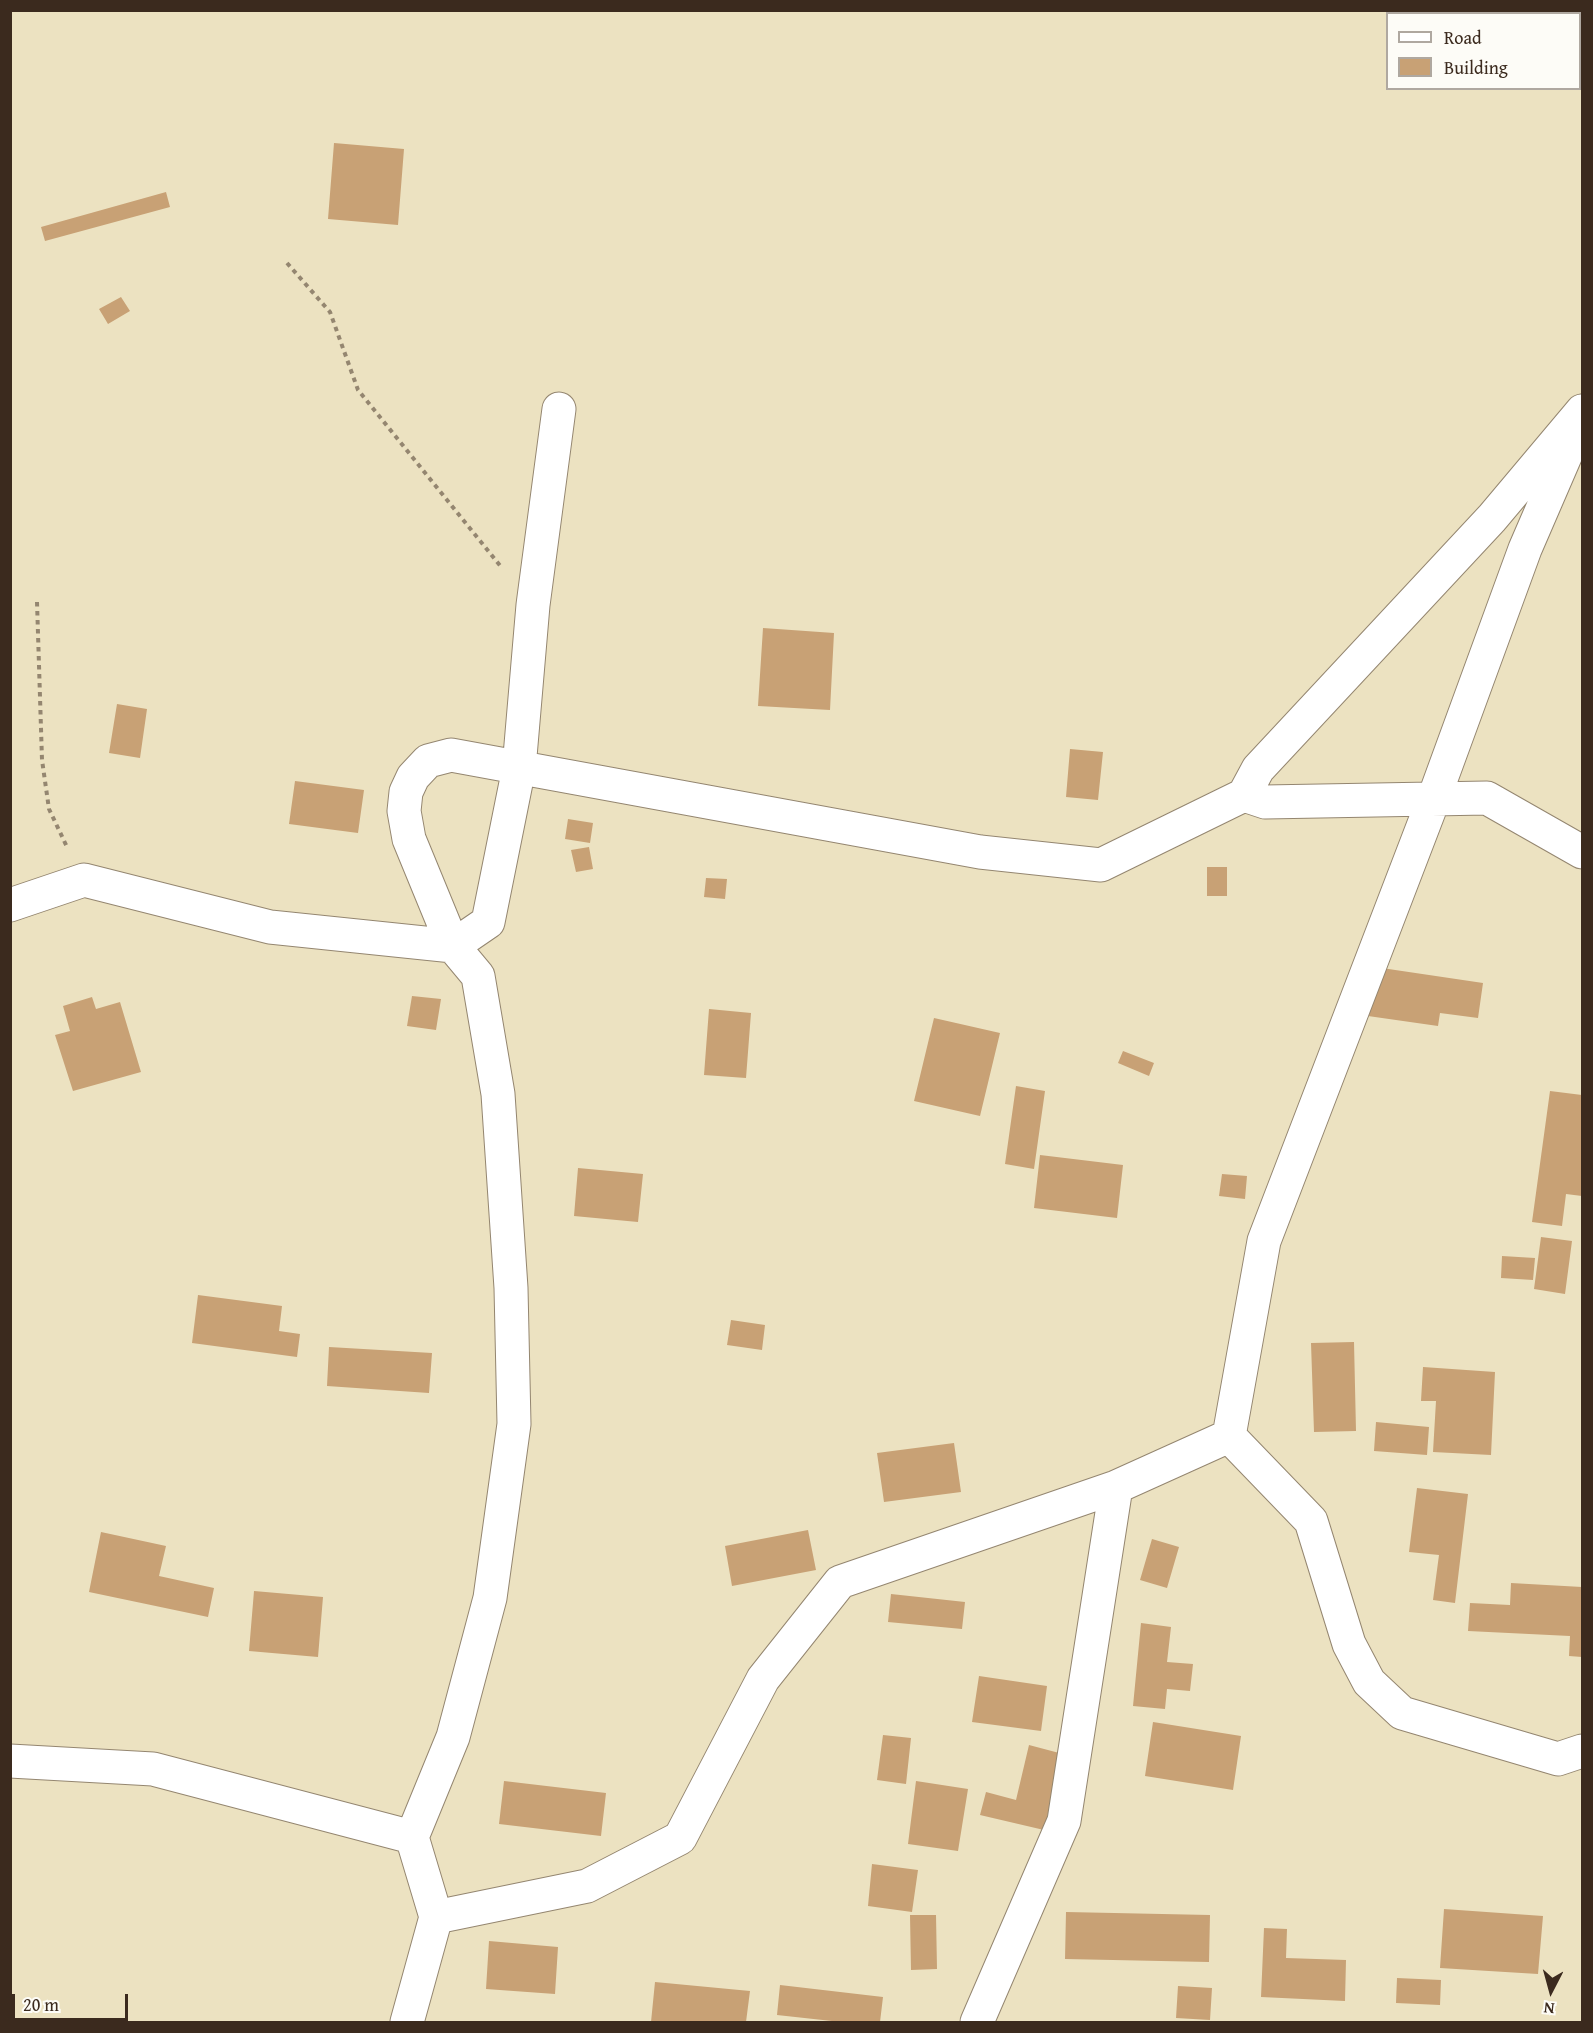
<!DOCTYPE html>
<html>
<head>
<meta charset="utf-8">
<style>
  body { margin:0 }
  #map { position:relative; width:1593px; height:2033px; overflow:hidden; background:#ece2c1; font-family:"Gentium Book Plus",serif }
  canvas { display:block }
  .frame { position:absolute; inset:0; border:12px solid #3b2a1e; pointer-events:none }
  .legend { position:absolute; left:1386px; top:12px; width:195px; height:78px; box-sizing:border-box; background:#fdfcf7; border:2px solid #afa8a0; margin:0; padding:8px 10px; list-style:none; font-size:18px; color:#3b2a1e }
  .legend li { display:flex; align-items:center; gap:12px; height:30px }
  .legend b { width:30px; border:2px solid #afa8a0 }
  .north { position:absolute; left:1521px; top:1961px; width:60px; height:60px; -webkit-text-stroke:4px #fdfcf7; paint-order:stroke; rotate:186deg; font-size:16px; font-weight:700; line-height:24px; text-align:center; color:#3b2a1e }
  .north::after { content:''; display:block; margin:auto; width:21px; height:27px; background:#3b2a1e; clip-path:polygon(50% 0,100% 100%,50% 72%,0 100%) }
  .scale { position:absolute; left:12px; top:1994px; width:116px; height:27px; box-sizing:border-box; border:3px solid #3b2a1e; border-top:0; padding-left:8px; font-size:18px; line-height:21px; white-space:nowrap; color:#3b2a1e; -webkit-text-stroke:4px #fdfcf7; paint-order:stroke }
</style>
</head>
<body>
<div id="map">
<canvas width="1593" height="2033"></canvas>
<div class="frame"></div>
<ul class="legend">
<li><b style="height:8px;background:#fff"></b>Road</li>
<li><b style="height:16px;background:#c8a175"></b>Building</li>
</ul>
<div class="north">N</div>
<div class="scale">20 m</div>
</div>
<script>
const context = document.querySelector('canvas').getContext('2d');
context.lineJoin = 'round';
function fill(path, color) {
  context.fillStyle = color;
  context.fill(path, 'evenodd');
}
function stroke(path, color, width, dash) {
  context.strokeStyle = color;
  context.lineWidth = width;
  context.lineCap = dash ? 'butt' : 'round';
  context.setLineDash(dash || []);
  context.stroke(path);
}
fill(new Path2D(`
  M334 143 404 149 398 225 328 219Z
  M166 192 170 207 45 241 41 227Z
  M121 297 130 311 108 324 99 309Z
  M763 628 834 633 830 710 758 706Z
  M117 704 147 709 140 758 109 753Z
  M1070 749 1103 752 1098 800 1066 797Z
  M295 781 364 790 358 833 289 824Z
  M568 819 593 823 590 843 565 839Z
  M589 847 593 869 576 872 571 850Z
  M1207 867H1227V896H1207Z
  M706 878 727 879 725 899 704 897Z
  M1375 967 1483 983 1478 1018 1440 1013 1438 1026 1368 1016Z
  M412 996 441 999 436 1030 407 1026Z
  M92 997 96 1009 120 1002 141 1072 73 1091 55 1035 70 1031 63 1006Z
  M709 1009 751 1013 746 1078 704 1075Z
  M934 1018 1000 1033 980 1116 914 1101Z
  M1123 1051 1154 1063 1149 1076 1118 1063Z
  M1016 1086 1045 1091 1034 1169 1005 1164Z
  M1550 1091 1582 1095V1196L1566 1194 1562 1226 1532 1222Z
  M1040 1155 1123 1165 1117 1218 1034 1208Z
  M578 1168 643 1174 638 1222 574 1216Z
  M1222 1174 1247 1176 1245 1199 1219 1196Z
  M1541 1237 1572 1241 1565 1294 1534 1289Z
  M1502 1256 1535 1258 1533 1280 1501 1278Z
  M198 1295 282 1306 279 1331 300 1334 297 1357 192 1343Z
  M731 1320 765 1325 762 1350 727 1345Z
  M1354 1342 1356 1431 1314 1432 1311 1343Z
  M329 1347 432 1353 429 1393 327 1386Z
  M1423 1367 1495 1372 1491 1455 1433 1452 1436 1401H1421Z
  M1376 1422 1429 1427 1427 1455 1374 1451Z
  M954 1443 961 1492 884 1502 877 1453Z
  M1417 1488 1468 1494 1455 1603 1433 1600 1439 1555 1409 1552Z
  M808 1530 816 1570 732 1586 725 1546Z
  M101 1532 166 1546 159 1576 214 1588 208 1617 89 1592Z
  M1152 1539 1179 1547 1167 1588 1140 1580Z
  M1511 1583 1582 1587V1657L1569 1656 1570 1636 1468 1631 1470 1603 1510 1605Z
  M254 1591 323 1597 318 1657 249 1651Z
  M891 1594 965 1602 962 1629 888 1622Z
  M1141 1623 1171 1627 1167 1662 1193 1664 1190 1691 1167 1689 1165 1709 1133 1706Z
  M979 1676 1047 1686 1041 1731 972 1722Z
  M1153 1722 1241 1736 1233 1790 1145 1776Z
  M883 1735 911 1738 906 1784 877 1780Z
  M1029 1745 1063 1754 1044 1830 980 1815 986 1792 1016 1800Z
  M504 1781 606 1793 601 1836 499 1824Z
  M916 1781 968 1789 958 1851 908 1844Z
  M872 1864 918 1870 912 1912 868 1906Z
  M1444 1909 1543 1916 1538 1974 1440 1968Z
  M1066 1912 1210 1915 1209 1962 1065 1959Z
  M910 1915H936L937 1969 911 1970Z
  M1264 1928 1287 1929 1286 1958 1346 1960 1345 2001 1261 1997Z
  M489 1941 558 1947 555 1994 486 1989Z
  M1397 1978 1441 1980 1440 2005 1396 2003Z
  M655 1982 750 1991 746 2022H651Z
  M780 1985 883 1997 880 2022H841L777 2015Z
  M1178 1986 1212 1988 1210 2020 1176 2018Z`), '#c8a175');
const minor = new Path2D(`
  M1244 795 1265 802 1487 798 1582 852
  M10 905 84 880 270 927 453 946 488 922 519 768 533 605 559 409
  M1229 1436 1264 1241 1434 798 1525 549 1573 438
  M10 1761 153 1769 412 1837
  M436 1917 587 1886 680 1838 763 1679 840 1582 1116 1487 1229 1436 1311 1521 1349 1644 1369 1682 1402 1713 1558 1759 1582 1751
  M407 2022 436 1917 412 1837 453 1737 490 1598 514 1424 511 1288 498 1094 478 976 453 946 409 839 404 811 406 792 413 777 428 761 451 755 980 852 1101 865 1244 795 1258 769 1492 518 1582 411
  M977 2022 1064 1821 1116 1487`);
stroke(minor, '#948670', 35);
stroke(new Path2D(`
  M287 263 330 312 358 390 502 568
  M37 602 42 760 49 809 67 847`), '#948670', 4, [4.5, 4.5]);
stroke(minor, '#fff', 33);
</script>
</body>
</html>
